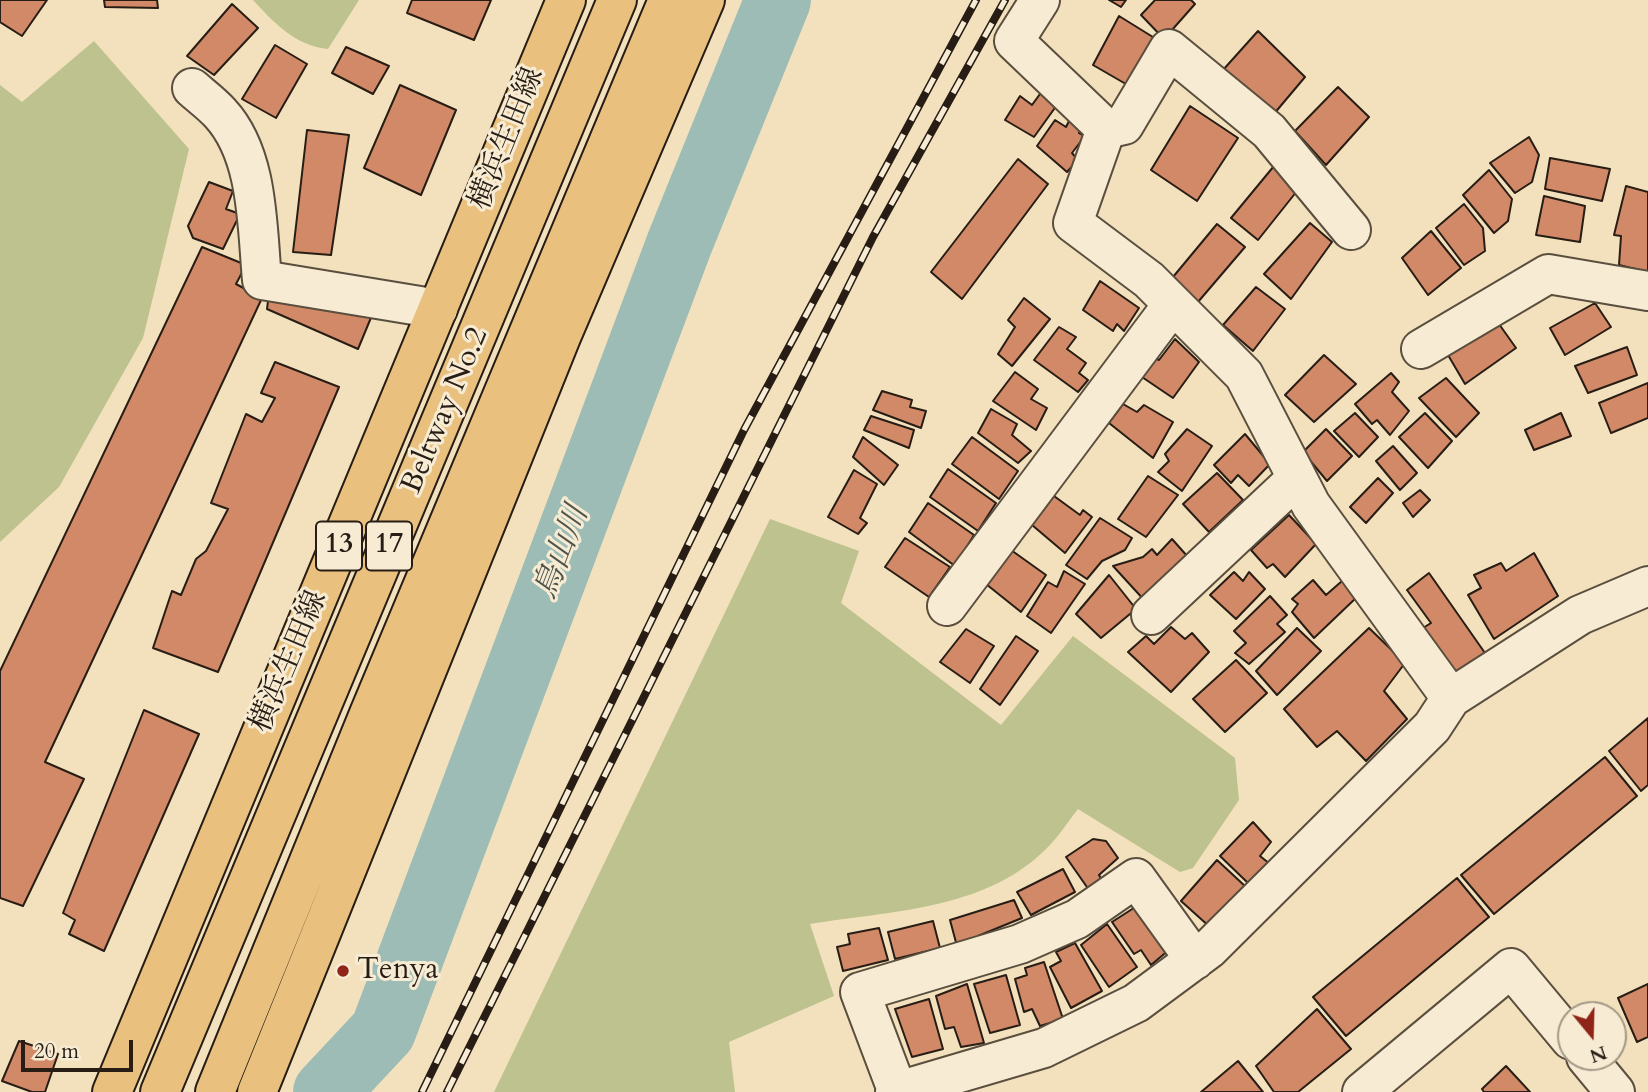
<!DOCTYPE html>
<html>
<head>
<meta charset="utf-8">
<style>
  body { margin:0 }
  #map { position:relative; width:1648px; height:1092px; overflow:hidden; background:#f2e1bc; font-family:Cardo,serif }
  canvas { display:block }
  .north { position:absolute; left:1557px; top:1001px; width:70px; height:70px; box-sizing:border-box; background:#f7ecd3; border:2px solid #a49987; border-radius:50%; rotate:161deg; font-size:19px; font-weight:700; line-height:28px; text-align:center; color:#271d15 }
  .north::after { content:''; display:block; margin:auto; width:24px; height:32px; background:#8f2418; clip-path:polygon(50% 0,100% 100%,50% 72%,0 100%) }
  .scale { position:absolute; left:21px; top:1040px; width:112px; height:32px; box-sizing:border-box; border:4px solid #271d15; border-top:0; padding-left:9px; font-size:21px; line-height:24px; white-space:nowrap; color:#271d15; -webkit-text-stroke:5px #f7ecd3; paint-order:stroke }
</style>
</head>
<body>
<div id="map">
<canvas width="1648" height="1092"></canvas>
<div class="north">N</div>
<div class="scale">20 m</div>
</div>
<script>
const context = document.querySelector('canvas').getContext('2d');
context.lineJoin = 'round';
function fill(path, color) {
  context.fillStyle = color;
  context.fill(path, 'evenodd');
}
function stroke(path, color, width, dash) {
  context.strokeStyle = color;
  context.lineWidth = width;
  context.lineCap = dash ? 'butt' : 'round';
  context.setLineDash(dash || []);
  context.stroke(path);
}
function drawText(font, color, halo, rows, align = 'center') {
  context.font = font + ' Cardo,"Noto Serif JP",serif';
  context.lineWidth = 6;
  context.setLineDash([]);
  context.textBaseline = 'middle';
  context.strokeStyle = halo;
  context.fillStyle = color;
  for (const [text, x, y, turn = 0] of rows) {
    context.save();
    context.translate(x, y);
    context.rotate((+turn || 0) * Math.PI / 180);
    context.textAlign = isNaN(turn) ? turn : align;
    if (halo) context.strokeText(text, 0, 0);
    context.fillText(text, 0, 0);
    context.restore();
  }
}
fill(new Path2D(`
  M253 0H359L328 49C296 46 274 23 253 0Z
  M94 41 189 149 143 338 59 487 0 542V85L22 102Z
  M770 519 859 551 841 603 1001 725 1073 636 1235 758 1239 800 1193 868 1180 872 1078 809C1067 823 1057 839 1044 851 983 910 889 911 810 924L834 996 729 1042 735 1092H494Z`), '#bdc28e');
stroke(new Path2D(`
  M326 1092 383 1031 680 242 778 0`), '#9cbcb5', 66);
const building = new Path2D(`
  M0 0H47L22 36 0 22Z
  M104 0H157L158 8 105 7Z
  M412 0H491L474 40 407 13Z
  M1109 0H1126L1121 7Z
  M1155 0H1191L1195 4 1164 39 1141 15Z
  M232 4 258 28 214 75 187 56Z
  M1119 16 1161 42 1131 87 1093 65Z
  M1258 31 1305 77 1273 115 1223 70Z
  M275 45 307 64 276 118 242 99Z
  M346 47 389 66 373 94 332 73Z
  M400 85 456 110 421 195 364 168Z
  M1045 87 1062 98 1034 137 1005 120 1020 96 1032 105Z
  M1338 87 1369 117 1326 165 1295 131Z
  M1190 106 1238 138 1197 201 1151 170Z
  M1072 115 1084 128 1079 133 1085 136 1072 153 1078 160 1067 172 1037 146 1055 120 1066 127Z
  M307 130 349 135 331 255 293 252Z
  M1529 137 1539 155 1532 182 1515 193 1490 163Z
  M1550 158 1610 169 1602 201 1545 189Z
  M1018 159 1048 184 962 299 931 272Z
  M1274 166 1301 186 1258 240 1231 218Z
  M1489 170 1512 199 1508 221 1494 233 1463 195Z
  M209 182 233 191 226 209 240 214 223 249 193 238 188 226Z
  M1626 186 1648 192V272L1619 265 1621 236 1614 235Z
  M1544 196 1585 206 1580 242 1536 235Z
  M1464 204 1483 228 1485 251 1464 265 1436 228Z
  M1310 223 1332 242 1291 299 1264 274Z
  M1217 224 1245 247 1198 302 1173 277Z
  M1431 231 1461 268 1428 295 1402 258Z
  M202 247 246 265 236 284 262 298 45 762 84 779 23 906 0 898V671Z
  M1100 281 1139 308 1124 331 1117 324 1113 331 1083 310Z
  M1256 287 1285 309 1253 351 1223 325Z
  M269 293 375 308 358 349 267 309Z
  M1024 298 1050 319 1012 366 998 354 1015 327 1008 320Z
  M1595 303 1611 327 1565 355 1550 328Z
  M1499 324 1516 348 1465 384 1448 355Z
  M1059 327 1076 337 1067 349 1086 363 1079 373 1088 380 1078 392 1034 360Z
  M1175 339 1199 362 1173 398 1136 373 1149 355 1159 360Z
  M1627 347 1637 375 1588 393 1575 366Z
  M1324 355 1356 384 1314 422 1285 395Z
  M275 362 339 387 218 672 153 648 172 591 181 595 196 559 206 551 228 509 211 503 246 414 262 422 275 398 261 393Z
  M1015 372 1038 389 1031 399 1047 408 1036 430 993 401Z
  M1391 373 1399 382 1392 392 1409 411 1390 435 1377 420 1372 424 1355 404Z
  M1446 378 1479 413 1456 437 1419 398Z
  M1648 383V418L1611 433 1599 403Z
  M882 391 912 400 910 407 926 411 921 428 873 410Z
  M1123 404 1137 412 1144 405 1173 422 1153 458 1109 423Z
  M991 409 1017 424 1012 435 1031 451 1018 463 978 433Z
  M1355 413 1378 437 1359 457 1334 431Z
  M1425 413 1452 441 1428 468 1399 437Z
  M1561 413 1571 436 1534 450 1525 430Z
  M871 416 914 430 909 448 864 430Z
  M1187 429 1212 446 1182 491 1158 472 1169 461 1165 454Z
  M1326 429 1352 456 1327 481 1303 452Z
  M1245 434 1270 464 1249 486 1238 475 1231 483 1214 465Z
  M863 437 898 465 884 485 853 457Z
  M972 437 1018 471 999 499 952 464Z
  M1393 446 1417 473 1400 490 1376 461Z
  M948 469 996 503 978 531 930 497Z
  M854 470 877 484 860 518 867 523 858 534 828 517Z
  M1217 473 1243 500 1209 532 1183 504Z
  M1148 476 1178 495 1146 537 1118 519Z
  M1378 478 1393 493 1366 523 1350 507Z
  M1420 490 1430 500 1413 517 1403 503Z
  M1054 496 1080 515 1083 510 1092 517 1065 553 1032 525Z
  M928 503 974 535 955 566 909 532Z
  M1289 515 1316 544 1285 577 1273 564 1267 568 1251 550Z
  M1100 518 1132 538 1125 550 1102 561 1087 579 1066 565Z
  M905 538 950 567 929 597 885 567Z
  M1172 539 1188 557 1145 601 1113 566 1143 557 1152 549 1157 555Z
  M1011 550 1046 575 1021 612 986 584Z
  M1534 553 1558 596 1494 639 1468 595 1481 588 1474 575 1501 563 1506 571Z
  M1064 571 1085 584 1051 633 1027 616 1048 582 1057 587Z
  M1234 572 1243 581 1249 572 1265 589 1236 619 1210 595Z
  M1429 573 1485 653 1455 674 1423 628 1431 623 1407 590Z
  M1109 575 1136 609 1101 638 1076 614Z
  M1313 580 1326 595 1342 581 1357 597 1314 638 1292 612 1298 604 1292 599Z
  M1270 596 1287 615 1277 624 1285 632 1249 664 1235 653 1246 643 1234 631Z
  M1171 627 1185 639 1192 633 1209 652 1171 692 1128 652 1146 636 1154 644Z
  M1297 628 1321 651 1277 695 1256 671Z
  M1369 628 1405 663 1384 691 1407 719 1366 761 1337 731 1317 747 1284 709Z
  M966 629 994 646 970 683 940 662Z
  M1016 636 1038 651 1000 705 980 689Z
  M1236 660 1267 693 1225 732 1193 699Z
  M144 710 199 734 104 951 69 934 75 920 63 913Z
  M1648 718V785L1641 791 1609 751Z
  M1605 757 1637 796 1494 914 1461 875Z
  M1253 822 1271 842 1260 856 1270 864 1249 884 1220 856Z
  M1093 839 1106 841 1118 858 1099 875 1103 882 1089 890 1066 857Z
  M1217 860 1246 887 1211 928 1181 901Z
  M1063 869 1075 892 1031 915 1017 892Z
  M1457 878 1489 917 1346 1036 1313 997Z
  M1014 900 1022 918 978 936 981 944 958 950 950 920Z
  M1140 904 1170 949 1151 965 1141 950 1134 954 1112 922Z
  M933 921 940 948 895 959 888 932Z
  M1107 924 1137 967 1109 987 1081 945Z
  M879 928 888 960 843 971 837 947 850 944 848 934Z
  M1075 943 1102 991 1071 1008 1050 967 1061 961 1056 952Z
  M1044 962 1063 1019 1040 1026 1032 1009 1024 1012 1015 979 1027 975 1025 968Z
  M1006 975 1020 1025 990 1033 974 984Z
  M967 984 984 1043 961 1047 954 1027 945 1029 936 996Z
  M1648 984V1037L1637 1042 1618 998Z
  M929 999 943 1049 912 1057 895 1009Z
  M1317 1009 1351 1049 1298 1092H1274L1256 1066Z
  M19 1041 58 1054 45 1092H32L2 1081Z
  M1238 1061 1263 1092H1201Z
  M1506 1066 1530 1092H1484L1482 1089Z`);
fill(building, '#d18967');
stroke(building, '#271d15', 2);
const minor = new Path2D(`
  M1040 0 1014 41 1106 129 1073 223 1149 280 1244 375 1311 505 1451 698
  M192 88C201 96 212 104 220 113 259 155 257 227 262 280L438 309
  M1106 129 1124 125 1169 49 1269 131 1351 230
  M1421 349 1548 274 1648 291
  M947 606 1173 304
  M1151 615 1296 479
  M1586 1057 1615 1092
  M897 1090 860 992 1020 944 1077 919 1136 878 1195 960
  M895 1092 1044 1048 1136 1003 1209 949 1432 727 1451 698 1580 615 1648 586
  M1362 1092 1511 968 1571 1040`);
const major = new Path2D(`
  M112 1092 566 0
  M160 1092 617 0
  M215 1092 369 714 668 0
  M257 1092 561 337 705 0`);
stroke(minor, '#5a4e3f', 42);
stroke(major, '#271d15', 42);
stroke(minor, '#f7ecd3', 38);
stroke(major, '#e9c07e', 38);
const rail = new Path2D(`
  M422 1092 744 430 976 0
  M447 1092 873 237 1005 0`);
stroke(rail, '#271d15', 8);
stroke(rail, '#f7ecd3', 5, [16]);
for (const [x, y, r, color] of [
  [343,971,7,"#8f2418"]
]) {
  const dot = new Path2D();
  dot.arc(x, y, r, 0, 2 * Math.PI);
  context.fillStyle = color;
  context.fill(dot);
  stroke(dot, '#f7ecd3', 2.5);
}
for (const [x, y, w] of [
  [339,546,46],
  [389,546,46]
]) {
  const box = new Path2D();
  box.roundRect(x - w / 2, y - 24.5, w, 49, 5);
  context.fillStyle = '#f7ecd3';
  context.fill(box);
  stroke(box, '#271d15', 2);
}
drawText('bold 28px', '#271d15', null, [
  ["13",339,546],
  ["17",389,546]
]);
drawText('30px', '#271d15', '#f7ecd3', [
  ["横浜生田線",508,139,-68],
  ["Beltway No.2",446,411,-67],
  ["横浜生田線",290,662,-67]
]);
drawText('30px', '#271d15', '#f7ecd3', [
  ["Tenya",357,971]
], 'left');
drawText('italic 32px', '#50554d', '#f7ecd3', [
  ["鳥山川",563,553,-69]
]);
</script>
</body>
</html>
